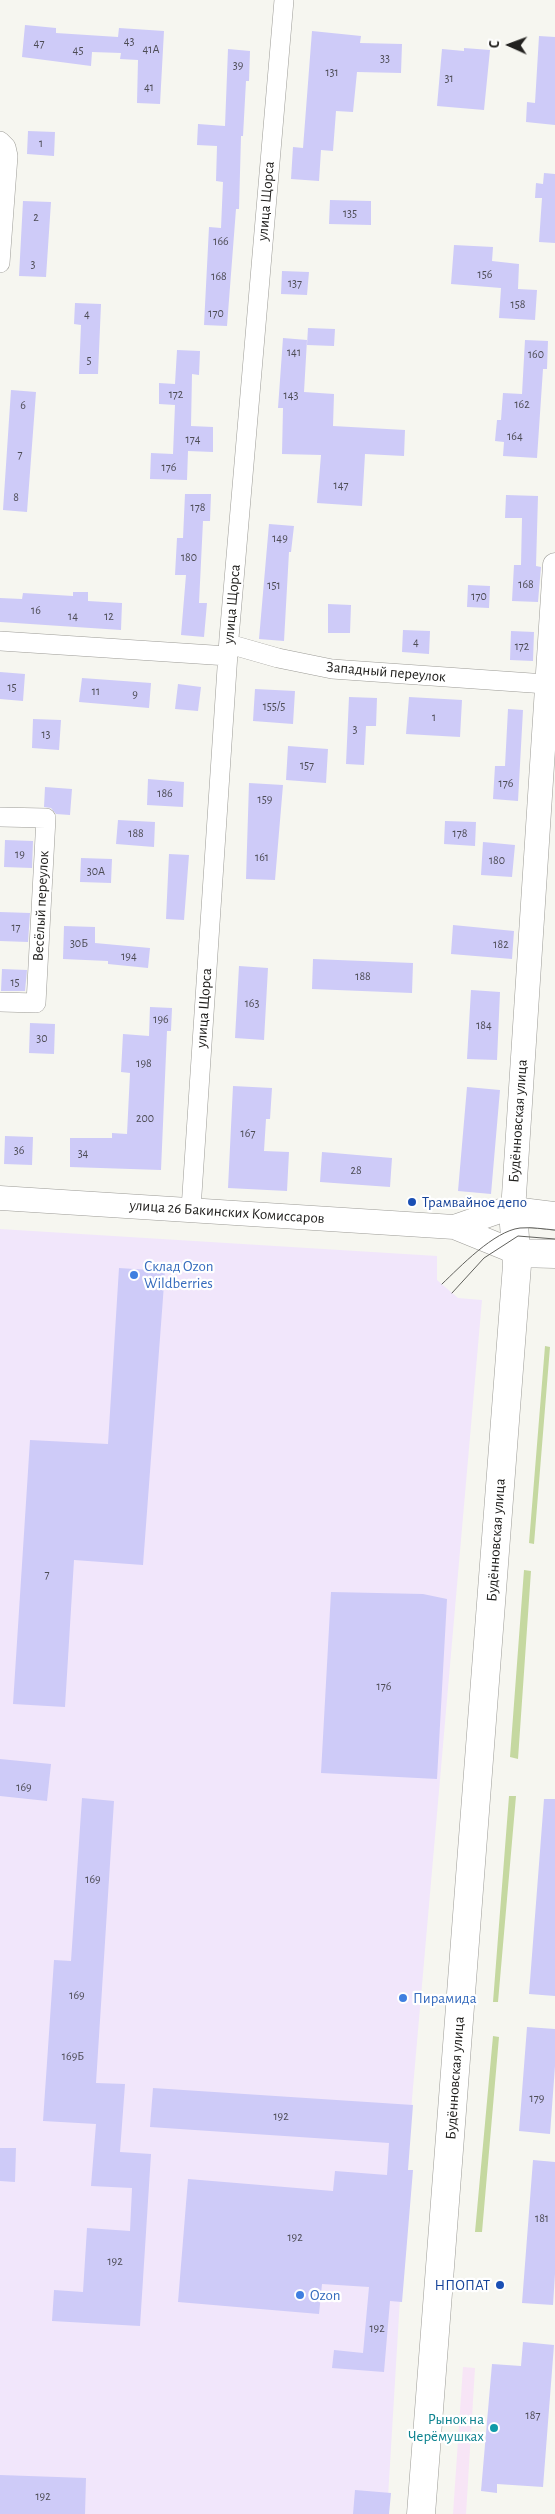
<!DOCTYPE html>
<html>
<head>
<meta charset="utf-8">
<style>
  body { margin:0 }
  #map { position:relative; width:555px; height:2514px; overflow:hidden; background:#f6f6f0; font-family:"Alegreya Sans",sans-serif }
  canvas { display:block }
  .north { position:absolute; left:485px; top:20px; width:50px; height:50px; -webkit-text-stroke:4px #fff; paint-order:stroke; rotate:272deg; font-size:14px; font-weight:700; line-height:20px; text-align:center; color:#22211f }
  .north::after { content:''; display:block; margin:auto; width:18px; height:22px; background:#22211f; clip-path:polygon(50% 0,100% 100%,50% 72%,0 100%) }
</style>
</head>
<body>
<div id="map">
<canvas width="555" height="2514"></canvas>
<div class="north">С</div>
</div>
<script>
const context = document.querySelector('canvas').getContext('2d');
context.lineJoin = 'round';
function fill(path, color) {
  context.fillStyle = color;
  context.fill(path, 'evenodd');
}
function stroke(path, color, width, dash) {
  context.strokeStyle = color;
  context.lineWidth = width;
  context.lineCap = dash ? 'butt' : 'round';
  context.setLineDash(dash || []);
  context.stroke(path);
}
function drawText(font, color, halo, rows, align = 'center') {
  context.font = font + ' "Alegreya Sans",sans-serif';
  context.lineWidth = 4.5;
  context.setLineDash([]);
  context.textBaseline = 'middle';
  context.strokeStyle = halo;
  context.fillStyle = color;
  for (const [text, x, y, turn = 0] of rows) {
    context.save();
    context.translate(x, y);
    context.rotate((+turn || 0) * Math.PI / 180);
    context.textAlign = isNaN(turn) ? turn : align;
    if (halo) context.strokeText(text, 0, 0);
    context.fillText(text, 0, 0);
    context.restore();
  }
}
fill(new Path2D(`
  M463 2367 475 2368 466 2514H453Z`), '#f7e5f6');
fill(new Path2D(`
  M0 1229 437 1256V1280L458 1298 482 1300 412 2099 387 2514H0Z`), '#f1e6fb');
fill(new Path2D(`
  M545 1346 550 1347 534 1544 529 1543Z
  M524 1570 531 1571 518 1759 510 1757Z
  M509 1796H516L498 2002H493Z
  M493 2036 499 2037 482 2232H475Z`), '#c5d8a0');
fill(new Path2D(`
  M25 25 56 28V33L118 37 119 28 164 31 160 104 137 103 138 60 120 59 121 53 92 52 91 66 22 57Z
  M312 31 361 36 360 43 402 44 401 73 357 72 353 112 336 111 333 151 321 150 319 181 291 179 293 147 303 148Z
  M539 36 555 37V125L526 122 527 102 535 103Z
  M464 48 490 50 484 110 437 106 442 49 464 51Z
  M228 49 250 51 249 81H246L243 136H241L239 209H236L227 326 204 325 209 227 221 228 223 182 216 181 217 146 197 145 198 124 225 126Z
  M28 131 55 132 54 156 27 154Z
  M544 173 555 174V243L539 242 542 198H535L536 183 543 184Z
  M330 200 371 201V225L329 224Z
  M23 201 51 202 46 277 19 276Z
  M454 245 493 247 492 261 519 264 518 289 537 290 535 320 499 318 501 288 451 284Z
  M282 271 309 272 307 295 281 294Z
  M75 303 101 304 98 374H79L81 325 74 324Z
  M308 328 335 329 334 346 307 345Z
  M283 338 307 340 304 392 334 394 333 426 405 430 404 456 365 454 362 506 317 503 321 455 282 454 283 408H278Z
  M525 340 548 341 547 369H543L537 458 503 456 504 442 495 441 497 420H501L503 393 522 394Z
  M177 350 200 351 199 375 192 374 191 426 213 427V452L188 451 187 480 150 479 151 453 173 454 175 405 159 404V383L175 384Z
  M11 390 36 392 27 512 3 510Z
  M185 494H211L210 521H203L199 603H207L204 637 181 635 186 575H175L177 538H183Z
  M506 495 538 496 536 566 541 567 538 602 512 601 514 565H521L522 518H505Z
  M269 524 294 526 291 552H289L284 641 259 639Z
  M468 585 490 586 489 608 467 607Z
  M73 592H88V601L122 603 121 630 0 622V598L22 599 23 593 73 596Z
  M328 604 351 605 350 633H328Z
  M403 630 430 631 429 654 402 652Z
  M511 631 534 632 533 661 510 660Z
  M0 672 25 674 23 701 0 699Z
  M82 678 151 683 149 708 79 702Z
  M178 684 201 687 198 711 175 709Z
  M255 689 295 691 293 724 253 721Z
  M349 697 377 698 376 726H366L364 765 346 764Z
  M409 697 462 700 460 737 406 734Z
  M508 709 523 710 518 801 493 799 495 766H505Z
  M33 719 61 720 59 750 32 748Z
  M288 746 328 749 326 783 286 780Z
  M148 779 184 782 183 807 147 805Z
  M249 783 283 785 275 880 246 879Z
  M45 787 72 789 70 815 56 814 51 808 44 807Z
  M118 820 155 822 154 847 116 844Z
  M445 821 476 822 475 846 444 844Z
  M5 840 33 841 32 868 4 867Z
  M483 842 515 845 512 877 481 875Z
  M169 854 189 855 184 920 166 919Z
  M81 858 112 859 111 883 80 882Z
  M0 912 30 913 28 942 0 941Z
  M453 925 514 931 512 959 451 954Z
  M64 926 95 927V943L150 948 148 968 108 964V961L63 959Z
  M313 959 413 963 412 993 312 989Z
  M239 966 268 968 264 1040 235 1038Z
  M2 969 27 970 25 991H1Z
  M471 990 500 992 497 1060 467 1059Z
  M150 1007 172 1008 171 1031H167L161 1170 70 1167V1138H112V1133L127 1134 130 1073 121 1072 123 1034 149 1036Z
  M30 1023 55 1024 54 1054 29 1053Z
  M233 1086 272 1088 270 1119H266L264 1151 289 1152 287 1191 228 1188Z
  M467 1087 500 1090 491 1194 458 1191Z
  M5 1136 33 1137 32 1165 4 1164Z
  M322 1152 392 1158 390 1187 320 1182Z
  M119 1268 165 1271 143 1565 74 1560 65 1707 13 1704 30 1440 108 1444Z
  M331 1592 423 1594 447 1599 437 1779 321 1773Z
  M0 1759 51 1764 47 1801 0 1796Z
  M82 1798 114 1801 96 2083 125 2084 120 2152 151 2154 140 2326 52 2321 54 2290 83 2292 87 2228 130 2231 132 2188 91 2186 96 2124 43 2121 54 1960 71 1961Z
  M544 1799H555V1996L529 1994Z
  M527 2027 555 2029V2066L550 2134 519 2131Z
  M153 2088 413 2105 408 2170H413L402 2302 390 2301 384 2372 332 2368 334 2350 363 2353 369 2287 322 2284 319 2314 178 2302 188 2179 333 2191 335 2171 387 2175 389 2143 150 2127Z
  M0 2148H16L15 2182 0 2181Z
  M533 2160 555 2162V2274L553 2305 522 2303Z
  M523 2342 554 2345 543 2487 497 2484V2493L481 2491 492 2364 521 2366Z
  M0 2475 86 2478 85 2514H0Z
  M355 2490 391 2493 389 2514H353Z`), '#cecbf8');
const minor = new Path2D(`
  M0 141 6 147 8 156 0 263
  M0 641 228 656
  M229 644 278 658 332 669 546 684
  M0 817 46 818 36 1003 0 1002
  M191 1209 229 638 284 0`);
const tertiary = new Path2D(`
  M0 1198 454 1227 518 1253
  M454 1227 500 1211H513L555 565`);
const secondary = new Path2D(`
  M518 1253 555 1254
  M421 2514 517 1265 513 1211 555 1216`);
stroke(minor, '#9c9b96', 20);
stroke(tertiary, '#9c9b96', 25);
stroke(secondary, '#9c9b96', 29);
stroke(minor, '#fff', 19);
stroke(tertiary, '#fff', 24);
stroke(secondary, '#fff', 28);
stroke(new Path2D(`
  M442 1284C460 1267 494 1231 520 1228 531 1227 544 1229 555 1230
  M452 1293 484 1258 518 1236 555 1239`), '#60605c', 1);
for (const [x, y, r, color] of [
  [412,1202,5,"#1a4fb4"],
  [134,1275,5,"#3f7fe0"],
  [403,1998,5,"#3f7fe0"],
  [500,2285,5,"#1a4fb4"],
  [300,2295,5,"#3f7fe0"],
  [494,2428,5,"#0f9aa8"]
]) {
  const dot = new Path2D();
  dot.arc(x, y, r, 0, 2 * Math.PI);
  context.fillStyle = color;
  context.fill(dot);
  stroke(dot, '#fff', 2);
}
drawText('12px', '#4d4c55', null, [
  ["43",129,41],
  ["47",39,43],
  ["41А",151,49],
  ["45",78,50],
  ["33",385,58],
  ["39",238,65],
  ["131",332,72],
  ["31",449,78],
  ["41",149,87],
  ["1",41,143],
  ["135",350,213],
  ["2",36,217],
  ["166",221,241],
  ["3",33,264],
  ["156",485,274],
  ["168",219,276],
  ["137",295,283],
  ["158",518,304],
  ["170",216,313],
  ["4",87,314],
  ["141",294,352],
  ["160",536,354],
  ["5",89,360],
  ["172",176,394],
  ["143",291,395],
  ["162",522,404],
  ["6",23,405],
  ["164",515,436],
  ["174",193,439],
  ["7",20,454],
  ["176",169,467],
  ["147",341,485],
  ["8",16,497],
  ["178",198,507],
  ["149",280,538],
  ["180",189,557],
  ["168",526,584],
  ["151",274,585],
  ["170",479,596],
  ["16",36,610],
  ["14",73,616],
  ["12",109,616],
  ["4",416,642],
  ["172",522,646],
  ["15",12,687],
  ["11",96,691],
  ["9",135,694],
  ["155/5",274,706],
  ["1",434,717],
  ["3",355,729],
  ["13",46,734],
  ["157",307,765],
  ["176",506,783],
  ["186",165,793],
  ["159",265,799],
  ["188",136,833],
  ["178",460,833],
  ["19",20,854],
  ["161",262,857],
  ["180",497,860],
  ["30А",96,871],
  ["17",16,927],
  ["30Б",79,943],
  ["182",501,944],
  ["194",129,956],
  ["188",363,976],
  ["15",15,982],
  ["163",252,1003],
  ["196",161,1019],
  ["184",484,1025],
  ["30",42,1038],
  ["198",144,1063],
  ["200",145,1118],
  ["167",248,1133],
  ["36",19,1150],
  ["34",83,1153],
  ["28",356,1170],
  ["7",47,1574],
  ["176",384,1686],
  ["169",24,1787],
  ["169",93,1879],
  ["169",77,1995],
  ["169Б",73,2056],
  ["179",537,2098],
  ["192",281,2116],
  ["181",542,2218],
  ["192",295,2237],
  ["192",115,2261],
  ["192",377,2328],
  ["187",533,2415],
  ["192",43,2496]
]);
drawText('15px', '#22211f', '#fff', [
  ["улица Щорса",266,201,-85],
  ["улица Щорса",232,604,-85],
  ["Западный переулок",386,672,5],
  ["Весёлый переулок",41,906,-87],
  ["улица Щорса",204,1008,-86],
  ["Будённовская улица",518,1121,-86],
  ["улица 26 Бакинских Комиссаров",227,1212,4],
  ["Будённовская улица",496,1540,-86],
  ["Будённовская улица",455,2078,-86]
]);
drawText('15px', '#164399', '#fff', [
  ["Трамвайное депо",422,1202],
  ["НПОПАТ",490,2285,"right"]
], 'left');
drawText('15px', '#366cbe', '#fff', [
  ["Склад Ozon",144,1266],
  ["Wildberries",144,1283],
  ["Пирамида",413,1998],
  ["Ozon",310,2295]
], 'left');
drawText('15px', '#0d838f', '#fff', [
  ["Рынок на",484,2419],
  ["Черёмушках",484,2436]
], 'right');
</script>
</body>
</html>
